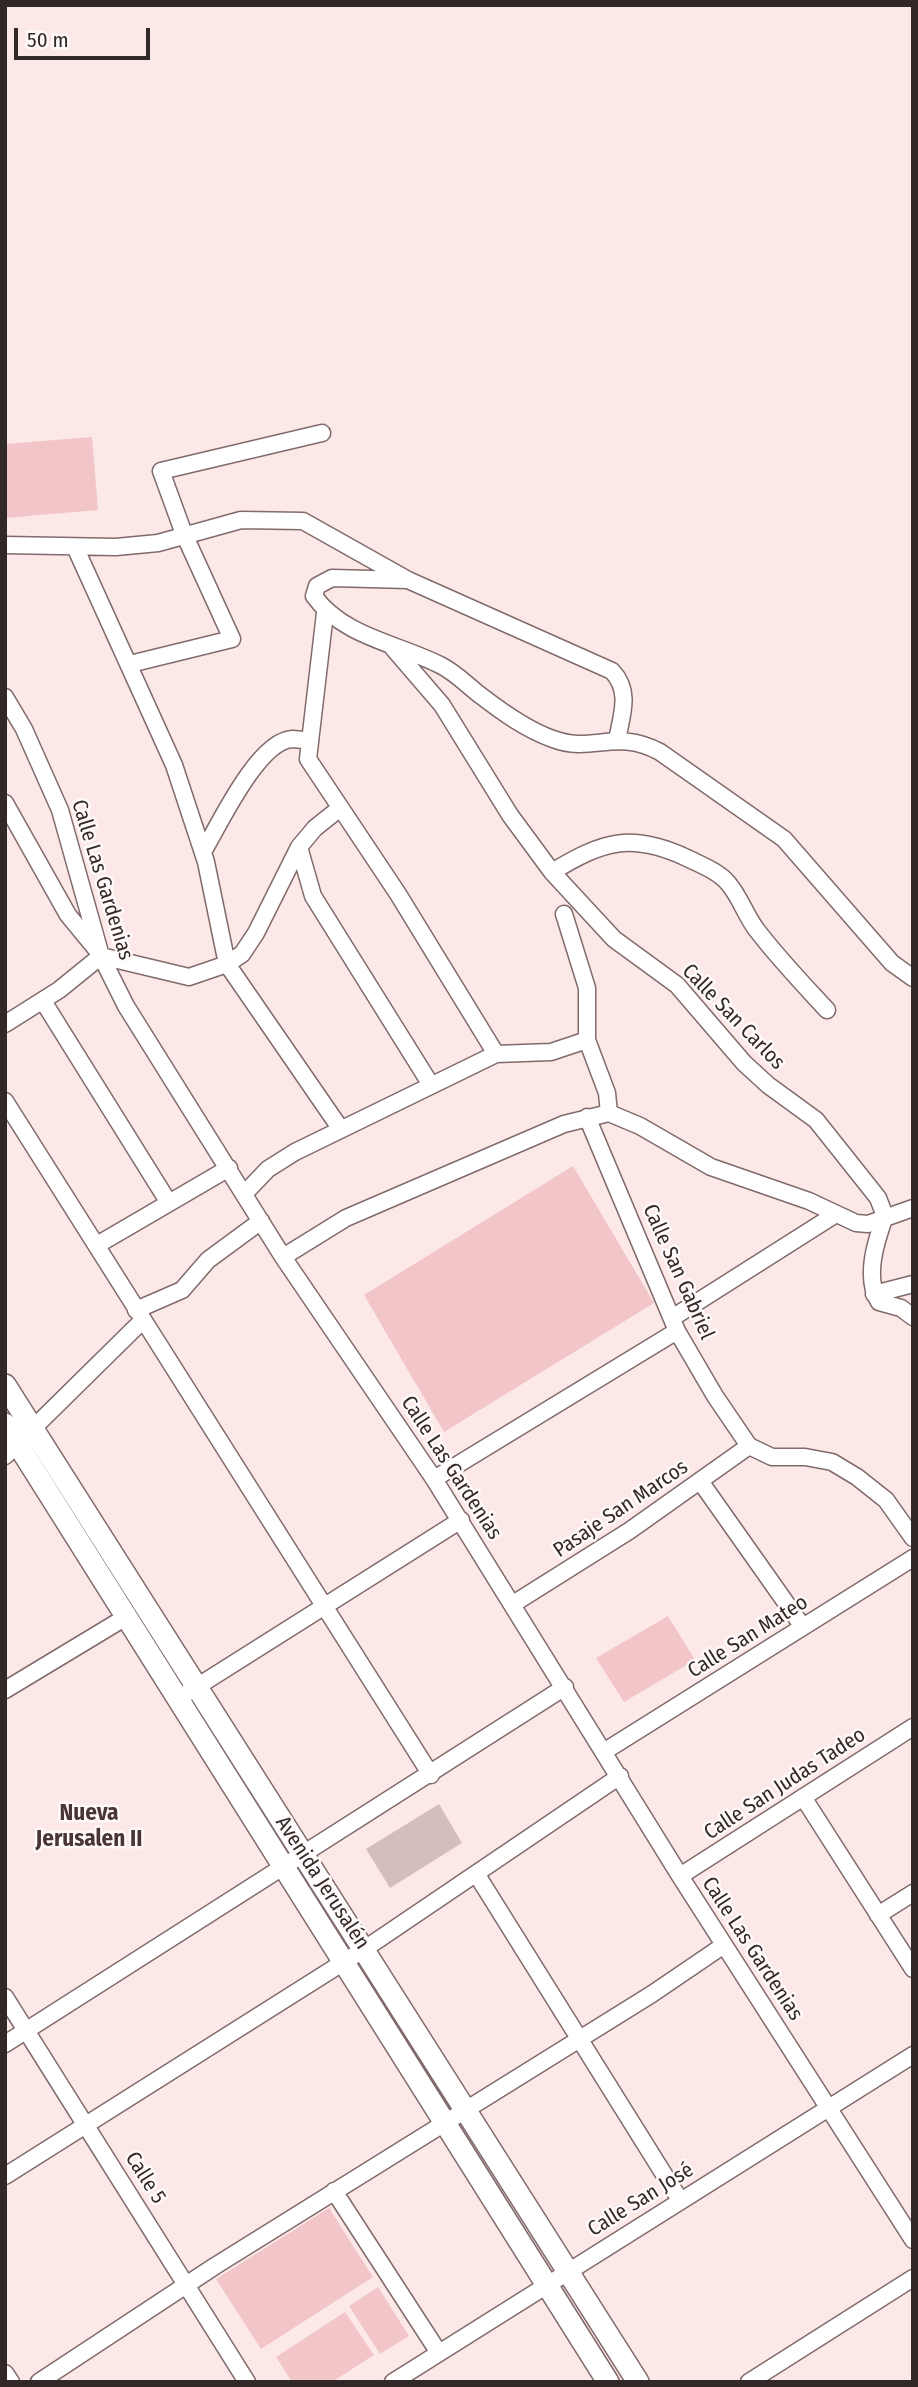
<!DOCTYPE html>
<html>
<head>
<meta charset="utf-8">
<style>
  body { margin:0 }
  #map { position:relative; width:918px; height:2387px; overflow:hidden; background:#fde8e8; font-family:"Fira Sans Condensed",sans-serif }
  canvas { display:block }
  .frame { position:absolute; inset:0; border:7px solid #312828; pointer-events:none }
  .scale { position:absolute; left:14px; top:28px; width:136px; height:32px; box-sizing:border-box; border:4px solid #312828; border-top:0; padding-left:9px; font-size:21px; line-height:24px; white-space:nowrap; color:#312828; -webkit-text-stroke:5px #fff9fa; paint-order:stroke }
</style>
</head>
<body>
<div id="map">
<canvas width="918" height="2387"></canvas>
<div class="frame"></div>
<div class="scale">50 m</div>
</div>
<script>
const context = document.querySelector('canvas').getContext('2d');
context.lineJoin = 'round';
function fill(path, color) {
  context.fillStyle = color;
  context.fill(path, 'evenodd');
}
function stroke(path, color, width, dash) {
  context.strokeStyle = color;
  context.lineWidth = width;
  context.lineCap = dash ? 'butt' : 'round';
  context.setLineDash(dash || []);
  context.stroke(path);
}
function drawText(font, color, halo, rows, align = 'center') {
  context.font = font + ' "Fira Sans Condensed",sans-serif';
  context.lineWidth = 5;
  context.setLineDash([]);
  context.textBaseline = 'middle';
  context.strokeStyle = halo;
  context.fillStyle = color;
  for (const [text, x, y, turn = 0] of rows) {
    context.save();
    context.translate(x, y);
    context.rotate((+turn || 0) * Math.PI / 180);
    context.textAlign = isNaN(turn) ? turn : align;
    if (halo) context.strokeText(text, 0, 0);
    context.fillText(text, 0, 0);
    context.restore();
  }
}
fill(new Path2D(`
  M92 437 98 510 5 518V444Z
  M573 1166 654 1303 444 1432 364 1295Z
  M668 1616 695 1660 624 1702 596 1658Z
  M329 2208 373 2277 261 2349 216 2279Z
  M378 2287 409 2336 380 2354 349 2306Z
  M345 2312 374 2355 332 2382H292L276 2357Z`), '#f2c6c8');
fill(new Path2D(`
  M439 1804 462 1843 390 1888 366 1849Z`), '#d5bdbd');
const street = new Path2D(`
  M5 545 116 547 158 543 241 520 303 521 408 580 612 671C631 691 622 714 617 740
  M76 549 174 765 206 862 227 964 340 1128
  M408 580 332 578 317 586 314 596C343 637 400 644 442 666 457 674 467 685 480 695 502 712 527 730 553 739 593 754 615 728 660 752L784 839 892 963 913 978
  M325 613 308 759 398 894 496 1054
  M393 648 442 705 510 815 552 872 614 939 677 985 744 1063 768 1085 816 1120 878 1198 885 1216C876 1241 864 1277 879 1302L901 1308 913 1317
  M130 664 232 639 184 534 161 471 322 433
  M5 697 24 729 60 810 101 956 126 1006 283 1257 434 1479 680 1876 913 2240
  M5 803 68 915 96 949
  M299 847 313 896 431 1085
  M203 852C219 825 258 741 292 739 297 739 303 740 308 741
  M552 872C603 841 631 832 687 858 701 865 718 871 728 883 740 897 745 914 756 929 778 958 803 984 827 1010
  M564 914 587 988V1040L607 1093 609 1113
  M43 1001 169 1203
  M5 1024 59 990 101 956 189 977 227 964 242 954 256 933 299 847 315 828 340 808
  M5 1101 431 1775
  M587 1117 677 1331 715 1396 749 1446 772 1457H805L832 1462 857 1477 886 1500 913 1538
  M245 1193 268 1169 295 1152 496 1054 551 1052 587 1040
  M97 1245 229 1168
  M283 1257 346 1218 564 1124 609 1113 640 1126 711 1167 809 1201 856 1223 868 1224 913 1208
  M874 1294 913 1284
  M136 1310 182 1290 208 1260 261 1221
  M672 1318 836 1214
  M5 1456 142 1321
  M434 1479 677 1331
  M700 1481 803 1627
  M513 1604 629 1531 749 1446
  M5 1690 126 1617
  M187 1693 461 1520
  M605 1751 913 1558
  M803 1797 913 1969
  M477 1875 680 2200
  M680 1876 913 1727
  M878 1915 913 1893
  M5 1997 247 2382
  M5 2044 565 1687
  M5 2176 366 1948 620 1776
  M334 2191 439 2353
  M5 2373 11 2382
  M39 2382 215 2266 652 1994 724 1945
  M393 2382 913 2055
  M749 2382 913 2278`);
const secondary = new Path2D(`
  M5 1385 638 2382
  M5 1424 608 2382`);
stroke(street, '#806a6b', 19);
stroke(secondary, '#806a6b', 24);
stroke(street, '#fff', 16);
stroke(secondary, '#fff', 21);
drawText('21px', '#312828', '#fff9fa', [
  ["Calle Las Gardenias",102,880,73],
  ["Calle San Carlos",733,1017,46],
  ["Calle San Gabriel",678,1272,66],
  ["Calle Las Gardenias",451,1468,57],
  ["Pasaje San Marcos",621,1509,-34],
  ["Calle San Mateo",748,1637,-32],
  ["Calle San Judas Tadeo",785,1784,-33],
  ["Avenida Jerusalén",322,1883,57],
  ["Calle Las Gardenias",752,1949,57],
  ["Calle 5",145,2178,58],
  ["Calle San José",641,2200,-32]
]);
drawText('bold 23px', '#493536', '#fff9fa', [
  ["Nueva",89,1814],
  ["Jerusalen II",89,1840]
]);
</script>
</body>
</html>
